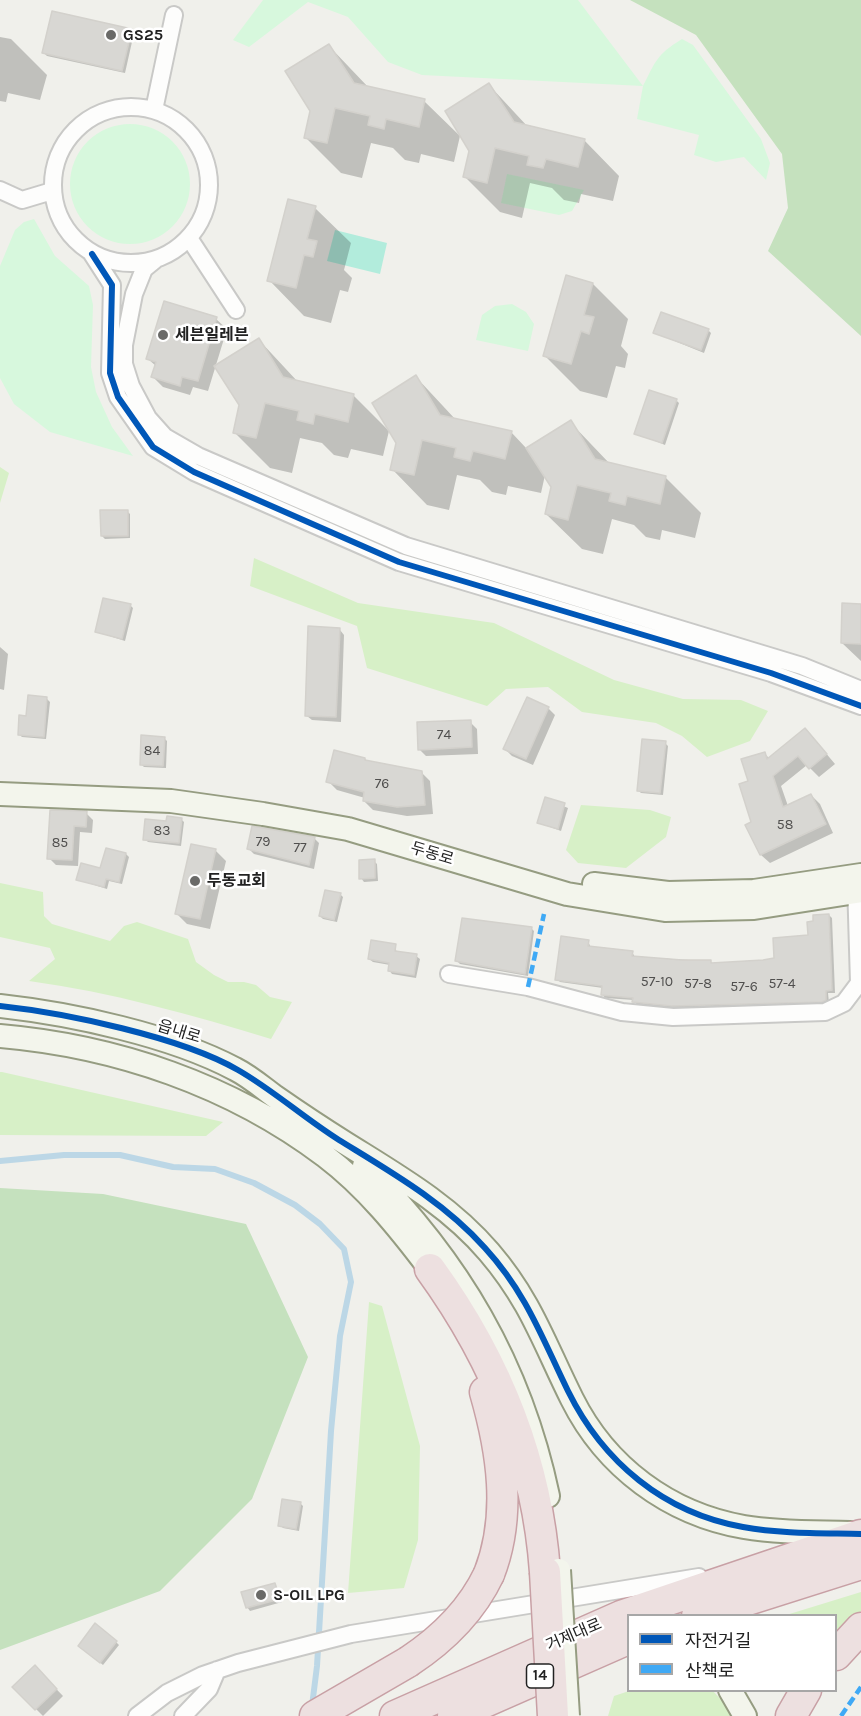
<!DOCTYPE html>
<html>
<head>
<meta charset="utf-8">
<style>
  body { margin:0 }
  #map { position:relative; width:861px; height:1716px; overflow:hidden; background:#f0f0eb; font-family:Karla,"Noto Sans KR",sans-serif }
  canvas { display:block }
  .legend { position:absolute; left:627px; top:1614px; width:210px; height:78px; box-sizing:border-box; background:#fff; border:2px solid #a7a7a7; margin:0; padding:8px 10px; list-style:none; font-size:18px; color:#222 }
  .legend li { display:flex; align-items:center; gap:12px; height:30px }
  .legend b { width:30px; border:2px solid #a7a7a7 }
</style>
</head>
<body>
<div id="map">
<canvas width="861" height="1716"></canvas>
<ul class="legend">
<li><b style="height:8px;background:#0057b8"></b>자전거길</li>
<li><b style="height:8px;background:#3fa9f5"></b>산책로</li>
</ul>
</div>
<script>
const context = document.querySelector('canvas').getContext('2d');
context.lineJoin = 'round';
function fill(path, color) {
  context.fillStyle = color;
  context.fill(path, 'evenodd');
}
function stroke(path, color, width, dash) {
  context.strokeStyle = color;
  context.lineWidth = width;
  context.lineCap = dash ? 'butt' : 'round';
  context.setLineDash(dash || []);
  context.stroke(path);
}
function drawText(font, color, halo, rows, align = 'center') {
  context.font = font + ' Karla,"Noto Sans KR",sans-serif';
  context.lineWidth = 5;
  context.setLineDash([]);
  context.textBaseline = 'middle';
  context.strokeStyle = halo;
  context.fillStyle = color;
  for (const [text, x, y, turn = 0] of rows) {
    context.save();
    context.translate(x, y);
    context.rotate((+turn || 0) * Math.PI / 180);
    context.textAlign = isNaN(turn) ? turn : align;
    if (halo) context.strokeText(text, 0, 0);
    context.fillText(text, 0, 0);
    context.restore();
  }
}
fill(new Path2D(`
  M0 467 9 473 0 503Z
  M254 558 358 603 494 623 614 680 683 699 741 700 768 711 750 741 707 757 682 736 656 723 582 712 548 687 506 689 487 706 367 668 357 626 250 586Z
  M581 805 650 810 671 817 666 837 626 868 578 863 566 850Z
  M0 883 43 892 44 916 52 924 110 941 124 926 137 922 188 939 196 962 214 975 228 982H244L256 985 270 997 292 1002 271 1039C192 1015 111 992 29 981L55 959 50 948 0 937Z
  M0 1072H2L223 1122 206 1136 0 1135Z
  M369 1302 382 1306 420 1446 418 1540 404 1588 348 1593Z
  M861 1592V1611L836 1639V1616H783Z
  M632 1690 713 1691 736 1716H608L614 1696Z`), '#d7f0c7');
fill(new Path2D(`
  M630 0H861V336L768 251 788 208 782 154 696 35Z
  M0 1188 103 1194 246 1224 308 1357 252 1499 160 1591 0 1650Z`), '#c5e1be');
fill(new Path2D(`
  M263 0H578L643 86C656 61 656 55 682 39L693 45 761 139 770 163 766 180 744 157 716 162 694 155 699 135 637 119 643 86 422 75 388 62 348 17 308 2 249 47 233 40Z
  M70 184a60 60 0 1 1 120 0a60 60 0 1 1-120 0Z
  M507 174 584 190 572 211 559 215 501 203Z
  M34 219 55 256 89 286 93 305 91 367 96 392 112 427 133 456 50 432 14 404 0 378V266L15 230 24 222Z
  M512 304 526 312 534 324 528 351 476 340 482 315 495 306Z`), '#d7f8dd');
fill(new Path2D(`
  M335 230 387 243 380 274 327 261Z`), '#b2ecdc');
fill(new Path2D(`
  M131 30 134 33 125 73 47 56 44 53Z
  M0 37 11 39 47 75 40 100 8 93 6 102 0 101Z
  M329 46 369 88 424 101 460 136 454 162 421 154 419 163 405 160 393 148 371 143 362 178 341 173 305 137Z
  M489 85 528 127 584 140 619 176 613 201 581 194 579 203 564 200 552 188 530 183 522 218 500 212 465 177Z
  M315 208 351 243 344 270 352 278 348 292 340 290 331 323 304 316 269 280Z
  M593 284 628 319 621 346 628 354 625 368 616 366 607 398 580 391 544 355Z
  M216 319 227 329 208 391 193 387 190 395 163 387 153 377 156 366 148 359Z
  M708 330 711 333 704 353 655 333Z
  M259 340 298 382 353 395 389 431 383 456 351 449 348 458 334 455 322 443 300 438 292 473 270 468 234 432Z
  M416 377 456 420 511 432 527 449 570 422 610 464 665 477 701 513 695 538 662 530 660 540 646 537 634 525 612 519 603 554 582 549 546 514 552 487 545 475 541 493 508 486 506 495 492 492 480 480 457 475 449 510 427 505 392 469Z
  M676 400 679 403 665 445 636 433Z
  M127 511 130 514V538L105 539 102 536Z
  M130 605 133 608 125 641 97 632Z
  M861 605V661L842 643Z
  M340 630 344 635 341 722 312 720 307 716Z
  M0 647 8 654 4 690 0 689Z
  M47 699 50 702 46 739 22 737 19 734Z
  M548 708 555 715 533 765 512 756 505 749Z
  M470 722 477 729 478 754 426 756 419 749Z
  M164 738 167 741 166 768 144 767 141 764Z
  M814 739 835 764 819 777 807 765 781 786 788 806 811 795 820 804 833 833 770 863 761 855 753 823 750 782 765 754 770 759Z
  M665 743 668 746 663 795 641 793 638 790Z
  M365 759 368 762 421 772 430 781 433 814 407 816 373 810 364 801 365 798 337 790 328 781Z
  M546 799 568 808 561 831 539 823Z
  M52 811 86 813 93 820 92 833 80 832 78 866 56 865 49 858Z
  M181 819 184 822 181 846 148 842 145 839 167 823Z
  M314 838 319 843 314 869 254 854 249 849Z
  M215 850 226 861 210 929 187 924 176 913Z
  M126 854 129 857 122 884 109 881 107 889 78 880Z
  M374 861 377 864 378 881 364 882 361 878Z
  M340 894 343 897 337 922 323 919 320 916Z
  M829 915 832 918 835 993H828L829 1003 826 1004 676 1009 637 1005 634 1000 605 998 602 994 603 988 560 982 557 979 588 941 591 948 632 952 635 957 710 961 713 964 776 960 810 936Z
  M531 928 534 931 528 976 460 964 457 961Z
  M395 946 397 953 416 956 420 959 416 978 392 974 389 970 390 965 373 962 369 959Z
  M300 1503 303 1506 299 1531 283 1528 280 1525Z
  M275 1584 282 1602 250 1611 247 1607Z
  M116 1642 119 1645 103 1665 83 1648Z
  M35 1667 63 1696 43 1716 14 1687Z`), '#0003');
stroke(new Path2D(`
  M0 1161 64 1155H120L173 1167 215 1169 254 1183 295 1205 320 1224 344 1249 351 1282 340 1336 331 1431 317 1666 312 1706`), '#bcd7e6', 6);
const building = new Path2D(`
  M52 11 132 29 122 71 42 53Z
  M329 44 354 83 425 99 419 127 386 119 384 129 368 125 370 116 335 108 327 143 304 138 310 111 285 71Z
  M489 83 514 122 585 139 578 167 546 159 543 168 527 165 529 156 495 148 487 183 463 177 469 151 445 111Z
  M288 199 316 206 307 239 317 241 313 257 304 255 296 288 267 281Z
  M566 275 593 283 584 315 594 317 589 334 581 331 571 364 543 356Z
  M164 301 217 317 198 381 182 377 180 386 151 377 156 362 146 359Z
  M661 312 709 329 701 350 653 333Z
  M259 338 283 377 354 394 348 422 315 414 313 424 297 420 299 411 265 403 256 438 233 433 239 405 214 366Z
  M416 375 440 415 512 431 505 459 473 451 470 461 454 457 456 448 422 440 414 475 390 470 396 443 372 403Z
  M649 390 677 399 662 443 634 434Z
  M571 420 595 459 666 476 660 504 627 496 625 505 609 501 611 493 577 485 568 520 545 514 551 487 526 448Z
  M100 510H128V536H101Z
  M103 598 131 604 122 639 95 632Z
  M842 603 861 604V644L841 643Z
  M308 626 340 628 336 717 305 716Z
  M28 695 47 697 44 737 18 735 19 715 26 716Z
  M527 697 549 707 526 759 503 749Z
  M471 720 472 747 418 750 417 722Z
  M805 728 827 754 809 769 798 756 773 776 783 807 811 794 826 824 760 855 745 825 751 822 739 784 748 781 741 759 765 752 767 759Z
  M141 735 165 737 163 766 140 765Z
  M642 739 666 741 660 793 637 791Z
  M334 750 365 758V760L422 771 425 805 397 807 363 801 364 792 326 782Z
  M545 797 565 803 558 829 537 823Z
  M50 810 87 811 86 827 74 826 72 860 47 859Z
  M167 816 182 818 179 843 143 840 145 819 166 821Z
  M252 826 315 837 309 865 247 849Z
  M191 844 216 849 200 919 175 914Z
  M106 848 126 853 119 882 106 879 104 887 76 880 81 863 100 868Z
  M375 859V878L359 879V860Z
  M325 890 341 893 334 920 319 916Z
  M829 914 832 990 826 991V1000L822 1002 672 1006 632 1002 633 998 601 995 602 986 555 980 561 936 589 940 588 946 633 951 632 956 682 960H711V963L763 960 774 958 773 938 808 935 807 922 813 921V915Z
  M462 918 532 927 525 974 455 961Z
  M371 940 396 944 395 951 417 954 414 975 388 971 389 963 368 959Z
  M282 1499 301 1502 296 1529 278 1526Z
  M275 1583 280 1599 246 1608 241 1592Z
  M95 1623 117 1641 100 1663 78 1646Z
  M35 1665 57 1689 35 1710 12 1687Z`);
fill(building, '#d8d7d3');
stroke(building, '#d3d1cc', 1.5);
const street = new Path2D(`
  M53 185a78 78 0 1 1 156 0a78 78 0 1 1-156 0Z
  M154 110 174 15
  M0 190 22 200 52 191
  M189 238 236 310
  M92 254 112 285 110 373 118 397 153 447 194 472 399 562 771 673 861 706
  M155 260 144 269 134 294 124 345V364L131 386 148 418 165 437 198 456 406 546 802 666 861 690
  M449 974 528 987 622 1012 673 1017 825 1012 844 1003 859 983 856 882
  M137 1716 167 1693 203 1675 238 1663 351 1634 699 1577
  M183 1716 209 1689 217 1670`);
const secondary = new Path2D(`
  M0 794 171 801 263 814 348 829 567 894 665 910 754 908 861 891
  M594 884 668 893 754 891 861 875
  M0 1006C72 1014 171 1035 235 1069 249 1076 262 1087 274 1096 297 1112 321 1128 345 1143 396 1175 449 1205 489 1252 531 1301 544 1343 572 1399 606 1467 669 1514 744 1527 779 1533 815 1532 850 1533
  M0 1036C116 1046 231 1085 325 1156 366 1187 399 1228 430 1269
  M364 1166C459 1261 520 1364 548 1496
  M730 1690 745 1716`);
const highway = new Path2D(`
  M430 1269C496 1360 537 1459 545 1572
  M485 1392C502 1451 512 1515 489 1574
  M697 1616 861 1564
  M836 1655 861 1628
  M315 1716 408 1662
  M395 1716 621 1616 861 1535
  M453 1716 628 1639
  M791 1716 806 1690`);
stroke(street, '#c9c9c7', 20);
stroke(secondary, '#959c81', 26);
stroke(highway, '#c8a0a5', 33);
stroke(street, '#fdfdfc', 16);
stroke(secondary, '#f3f5ec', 22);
stroke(highway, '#ede0e0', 30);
const secondaryBridge = new Path2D(`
  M559 1570 568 1716`);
const highwayBridge = new Path2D(`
  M545 1572 553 1716
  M408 1662C443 1639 471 1612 489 1574`);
stroke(secondaryBridge, '#959c81', 26, []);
stroke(highwayBridge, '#c8a0a5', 33, []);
stroke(secondaryBridge, '#f3f5ec', 22);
stroke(highwayBridge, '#ede0e0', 30);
stroke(new Path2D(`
  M528 987 544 914
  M841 1716 861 1687`), '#3fa9f5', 4.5, [9, 4.5]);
stroke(new Path2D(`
  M92 254 112 285 110 373 118 397 153 447 194 472 399 562 771 673 861 706
  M0 1006C65 1013 181 1037 238 1070 273 1090 304 1118 339 1140 391 1172 444 1202 485 1248 527 1294 542 1338 568 1391 603 1462 664 1513 743 1527 782 1534 822 1533 861 1534`), '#0057b8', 6);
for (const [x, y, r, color] of [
  [111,35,6,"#6a6a68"],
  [163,335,6,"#6a6a68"],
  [195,881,6,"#6a6a68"],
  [261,1595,6,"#6a6a68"]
]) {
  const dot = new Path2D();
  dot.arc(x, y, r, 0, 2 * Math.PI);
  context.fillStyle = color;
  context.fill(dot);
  stroke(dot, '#fff', 2);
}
drawText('14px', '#504f4e', null, [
  ["74",444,735],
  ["84",152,751],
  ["76",382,784],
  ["58",785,825],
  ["83",162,831],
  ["79",263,842],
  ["85",60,843],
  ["77",300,848],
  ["57-10",657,982],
  ["57-8",698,984],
  ["57-4",782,984],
  ["57-6",744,987]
]);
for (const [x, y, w] of [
  [540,1676,27]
]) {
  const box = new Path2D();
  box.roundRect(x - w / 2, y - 12, w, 24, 4.5);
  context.fillStyle = '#fff';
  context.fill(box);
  stroke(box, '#222', 1.5);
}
drawText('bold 15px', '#222', null, [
  ["14",540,1676]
]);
drawText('bold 16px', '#222', '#fff', [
  ["GS25",123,35],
  ["세븐일레븐",175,335],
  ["두동교회",207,881],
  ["S-OIL LPG",273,1595]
], 'left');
drawText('16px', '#222', '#fff', [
  ["두동로",432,854,17],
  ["읍내로",179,1032,17],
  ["거제대로",574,1635,-23]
]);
</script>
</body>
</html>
